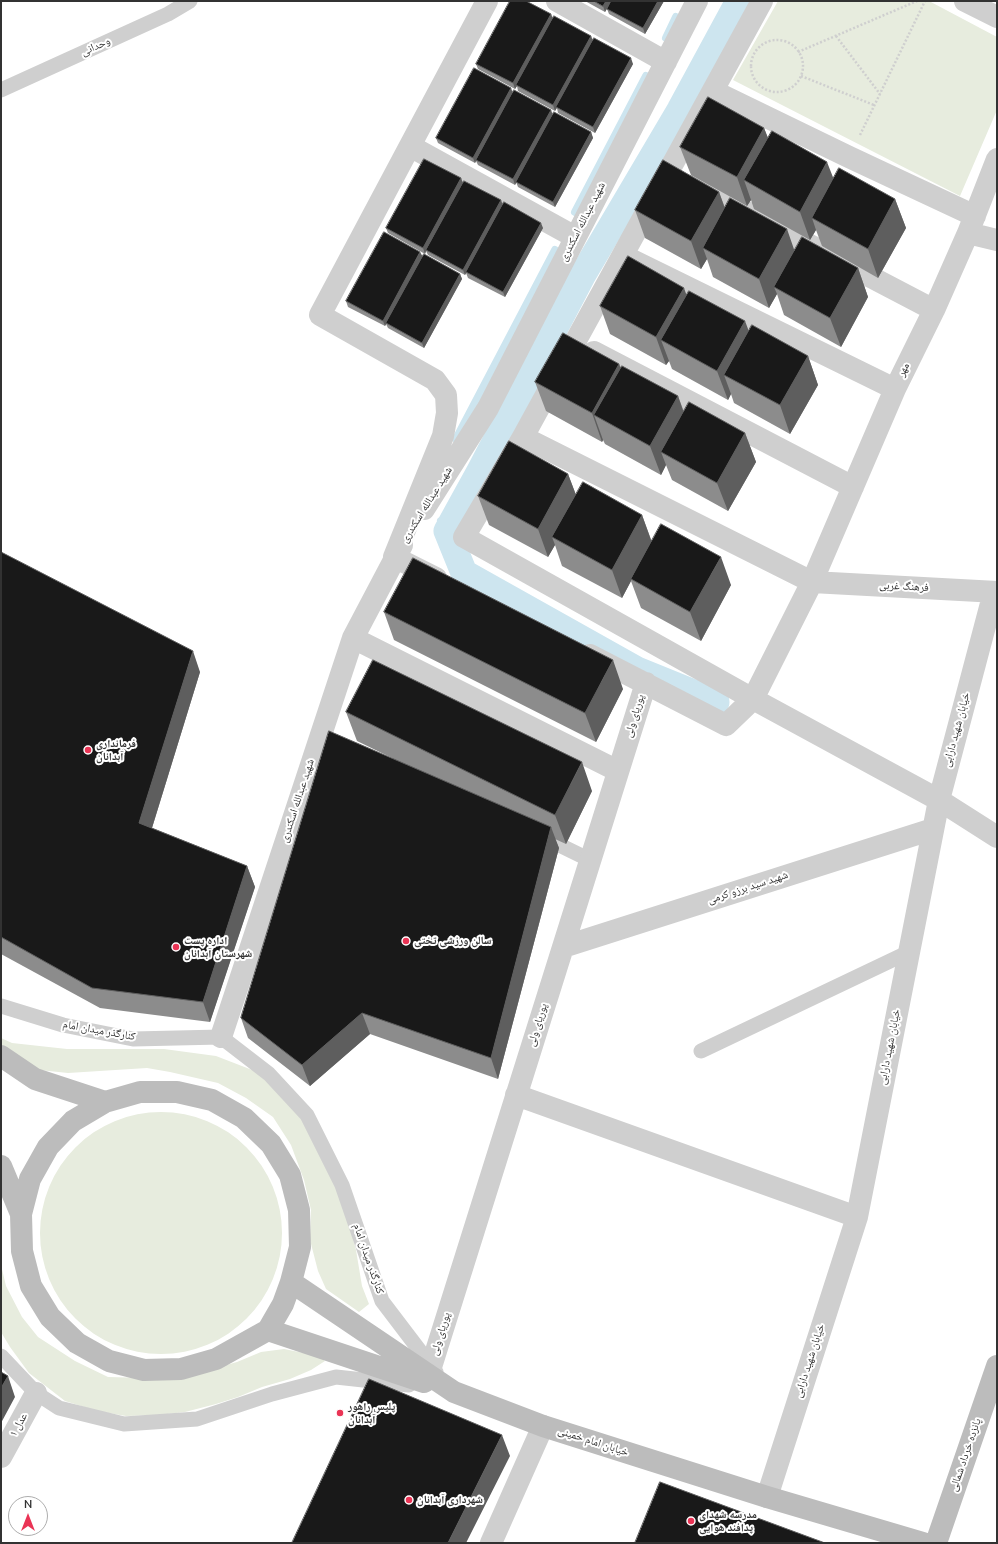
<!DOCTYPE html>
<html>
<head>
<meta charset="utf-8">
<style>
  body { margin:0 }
  #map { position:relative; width:998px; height:1544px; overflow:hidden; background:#fff; font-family:"Nunito Sans",sans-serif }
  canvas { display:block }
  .frame { position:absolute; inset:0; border:2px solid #323232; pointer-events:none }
  .north { position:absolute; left:8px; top:1496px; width:40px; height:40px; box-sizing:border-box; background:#fff; border:1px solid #adadad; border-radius:50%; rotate:0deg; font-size:11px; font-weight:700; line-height:16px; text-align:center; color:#323232 }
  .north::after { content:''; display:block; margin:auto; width:14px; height:18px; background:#ea3455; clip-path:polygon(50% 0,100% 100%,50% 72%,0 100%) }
</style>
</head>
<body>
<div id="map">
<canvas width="998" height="1544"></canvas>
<div class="frame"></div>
<div class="north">N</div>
</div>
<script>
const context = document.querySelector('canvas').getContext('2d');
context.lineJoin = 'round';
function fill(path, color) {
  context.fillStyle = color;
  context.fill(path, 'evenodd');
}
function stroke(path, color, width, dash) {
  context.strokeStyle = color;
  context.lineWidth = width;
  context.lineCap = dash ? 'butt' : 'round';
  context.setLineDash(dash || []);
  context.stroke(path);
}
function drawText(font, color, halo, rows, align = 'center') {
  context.font = font + ' "Nunito Sans","Noto Naskh Arabic",sans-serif';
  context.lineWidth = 4;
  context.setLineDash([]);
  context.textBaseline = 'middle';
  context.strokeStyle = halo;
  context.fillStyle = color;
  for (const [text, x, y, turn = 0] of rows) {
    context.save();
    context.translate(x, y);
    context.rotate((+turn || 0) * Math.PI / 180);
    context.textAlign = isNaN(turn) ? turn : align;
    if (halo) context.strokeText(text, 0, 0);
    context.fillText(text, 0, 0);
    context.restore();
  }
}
fill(new Path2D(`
  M778 1H929L997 37V110L960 196 733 80Z
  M1 1038 12 1043 67 1049H164L216 1056 260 1073 302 1119 323 1158 345 1208 356 1250 362 1286 369 1304 359 1312 326 1289 318 1271 310 1240 311 1210 304 1180 291 1145 273 1117 246 1098 218 1083 170 1072 147 1068 68 1073 30 1069 1 1051Z
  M40 1233a121 121 0 1 1 242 0a121 121 0 1 1-242 0Z
  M1 1265 6 1286 22 1317 38 1337 75 1361 108 1377 147 1378 183 1377 237 1362 261 1352 284 1349 319 1356 325 1361 311 1370 290 1379 262 1387 238 1397 216 1404 185 1412 159 1415 126 1416 97 1411 65 1401 29 1373 10 1347 1 1332Z`), '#e7ecde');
stroke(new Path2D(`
  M666 38 676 17
  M575 212 646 76
  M456 439 555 250
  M441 521 447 531`), '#cde5ef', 8);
stroke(new Path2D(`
  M716 702 637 670 464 573 447 531 480 471 582 276 680 110 739 1`), '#cde5ef', 27);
stroke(new Path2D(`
  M836 36 880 94
  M751 66a26 26 0 1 1 52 0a26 26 0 1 1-52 0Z
  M798 52 917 1
  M801 76 874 105
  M860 135 925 1`), '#cfcfcf', 2.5, [2, 2]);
stroke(new Path2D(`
  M1 90 168 14 190 1
  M539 835 590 860
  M1 1006 63 1025 133 1039 221 1037 269 1074 307 1115 342 1185 382 1301 436 1372
  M701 1051 909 952
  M1 1356 36 1393 59 1408 124 1424 197 1419 272 1394 336 1377 409 1385`), '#cfcfcf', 15);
stroke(new Path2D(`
  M557 1 666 62
  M762 1 523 437 464 537 753 699 939 800 997 837
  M965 1 997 17
  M713 91 849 157 975 216
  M410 146 575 237
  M695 185 934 310
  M968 233 997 240
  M624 256 895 389
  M594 352 853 487
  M523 437 812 582 997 592
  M424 509 488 408 697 1
  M436 578 394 557 443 436 447 413 446 395 435 380 320 315 487 1
  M353 638 618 771
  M590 655 726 725 753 699 812 582 895 389 934 310 968 233 997 159
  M563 947 933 829
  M221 1037 353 638 402 545
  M516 1095 857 1217
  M431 1367 646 683
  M1 1457 36 1393
  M767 1497 857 1217 939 800 994 592
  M491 1543 543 1426`), '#cfcfcf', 22);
stroke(new Path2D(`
  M1 1056 35 1079 105 1102
  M140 1092H177L212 1100 244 1118 271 1144 290 1175 299 1210 300 1247 291 1282 283 1304 268 1330 216 1359 181 1369 144 1370 109 1361 77 1343 50 1317 31 1286 22 1251 21 1214 30 1179 48 1147 73 1121 105 1102Z
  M1 1166 21 1214
  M291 1282 454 1392 543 1426 767 1497 923 1543
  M268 1330 424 1382
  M936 1543 997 1366`), '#bcbcbc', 22);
fill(new Path2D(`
  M585 1H664L645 34 609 14 607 9 605 12Z
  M551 14 553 19 591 36 593 41 633 64 595 133 558 113 557 108 555 111 518 91 517 86 515 89 478 69 476 64Z
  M511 88 512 93 551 110 552 115 591 132 593 138 555 207 518 187 516 182 515 185 478 165 476 161 475 163 438 143 436 138Z
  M764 128 768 138 834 179 895 199 906 228 878 278 822 246 816 230 810 240 754 209 751 200 747 206 691 175 680 147Z
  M461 178 463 183 501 200 502 205 543 228 505 297 468 278 466 273 465 275 428 255 426 251 425 254 388 233 386 228Z
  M719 192 725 208 794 251 858 268 868 297 841 347 784 315 777 294 769 308 713 277 707 259 701 269 645 238 635 210Z
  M422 257 460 274 462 279 424 348 388 328 386 324 385 326 348 307 346 301Z
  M686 295 748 331 808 356 818 385 790 434 734 403 731 394 728 400 672 369 669 361 666 365 610 334 600 306Z
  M619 364 621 368 678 396 684 412 745 433 756 462 728 511 672 480 666 465 661 475 605 444 603 440 602 442 546 411 535 382Z
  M568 474 576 495 642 515 652 542 731 585 701 641 641 608 631 581 622 598 562 566 555 545 548 557 489 525 478 496Z
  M1 552 200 672 152 828 247 866 255 887 210 1022 100 1008 1 954Z
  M384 612 623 689 596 742 394 640Z
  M346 712 592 791 566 844 555 839 559 848 498 1079 370 1034 310 1086 248 1038 241 1018 392 758 357 741Z`), '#8c8c8c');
fill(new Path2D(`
  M606 1H611L605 12 603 6Z
  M658 1H664L645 34 643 28Z
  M551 14 553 20 516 85 517 86 515 89 513 83Z
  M591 36 593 42 555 111 553 105Z
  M631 58 633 64 595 133 593 127Z
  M511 88 513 94 476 160V161L475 163 473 158Z
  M551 110 553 116 515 185 513 179Z
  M764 128 775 156 744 180 751 200 747 206 737 177Z
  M591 132 593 138 555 207 553 202Z
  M827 162 838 190 812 218 816 230 810 240 800 212Z
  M461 178 463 184 426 250V251L425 254 423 248Z
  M719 192 729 220 703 248 707 259 701 269 691 241Z
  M895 199 906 228 878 278 868 249Z
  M501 200 503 206 465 275 463 270Z
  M541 223 543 228 505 297 503 292Z
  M787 229 797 258 774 287 777 294 769 308 759 279Z
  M420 252 423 257 385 326 383 321Z
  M858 268 868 297 841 347 830 318Z
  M460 274 462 279 424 348 422 343Z
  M684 288 694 316 661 340 669 361 666 365 656 337Z
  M745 321 756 350 724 375 731 394 728 400 717 371Z
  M808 356 818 385 790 434 780 405Z
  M619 364 629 392 594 415 603 440 602 442 592 413Z
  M678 396 688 425 661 452 666 465 661 475 650 446Z
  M745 433 756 462 728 511 717 483Z
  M568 474 579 503 552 537 555 545 548 557 538 529Z
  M642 515 652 543 631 579V581L622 598 612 570Z
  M721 557 731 585 701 641 690 612Z
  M193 651 200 672 147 844 139 823Z
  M613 660 623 689 596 742 585 713Z
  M582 762 592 791 566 844 555 815Z
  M551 827 559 848 498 1079 491 1058Z
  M247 866 255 887 210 1022 203 1002Z
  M362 1013 370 1034 310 1086 302 1065Z
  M8 1376 15 1397 1 1423V1388Z
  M502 1435 510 1456 466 1543H448Z`), '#5e5e5e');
const building = new Path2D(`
  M510 1H526L551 14 513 83 476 64Z
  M594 1H606L603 6Z
  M611 1H658L643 28 607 9Z
  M554 16 591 36 553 105 516 85Z
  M594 38 631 58 593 127 556 107Z
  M474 68 511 88 473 158 436 138Z
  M514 90 551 110 513 179 476 160Z
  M708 97 764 128 737 177 680 147Z
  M554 112 591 132 553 202 516 182Z
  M772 131 827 162 800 212 744 180Z
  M424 159 461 178 423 248 386 228Z
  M663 160 719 192 691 241 635 210Z
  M839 168 895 199 868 249 812 218Z
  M464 181 501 200 463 270 426 250Z
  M730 198 787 229 759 279 703 248Z
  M504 202 541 223 503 292 466 272Z
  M384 232 420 252 383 321 346 301Z
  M802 237 858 268 830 318 774 287Z
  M424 254 460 274 422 343 386 323Z
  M628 256 684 288 656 337 600 306Z
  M689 291 745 321 717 371 661 340Z
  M752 325 808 356 780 405 724 375Z
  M563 333 619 364 592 413 535 382Z
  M622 366 678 396 650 446 594 415Z
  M689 402 745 433 717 483 661 452Z
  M509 441 568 474 538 529 478 496Z
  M583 482 642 515 612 570 552 537Z
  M661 524 721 557 690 612 631 579Z
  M1 552 193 651 139 823 247 866 203 1002 92 988 1 937Z
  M413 558 613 660 585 713 384 612Z
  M373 660 582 762 555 815 346 712Z
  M329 731 551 827 491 1058 362 1013 302 1065 241 1018Z
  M1 1372 8 1376 1 1388Z
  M369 1379 502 1435 448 1543H292Z
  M660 1482 825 1543H635Z`);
fill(building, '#191919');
stroke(building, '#5e5e5e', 1);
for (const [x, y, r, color] of [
  [88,750,4,"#ea3455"],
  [406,941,4,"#ea3455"],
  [176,947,4,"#ea3455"],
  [340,1413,4,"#ea3455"],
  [409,1500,4,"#ea3455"],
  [691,1521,4,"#ea3455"]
]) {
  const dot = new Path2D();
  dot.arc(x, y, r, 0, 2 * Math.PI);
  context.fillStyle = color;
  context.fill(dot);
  stroke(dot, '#fff', 1.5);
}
drawText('11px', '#323232', '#fff', [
  ["وحدانی",96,47,-24],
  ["شهید عبدالله اسکندری",583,222,-63],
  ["مهر",904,370,-64],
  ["شهید عبدالله اسکندری",427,505,-58],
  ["فرهنگ غربی",904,587,3],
  ["پوریای ولی",635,716,-73],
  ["خیابان شهید دارابی",957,730,-75],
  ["شهید عبدالله اسکندری",298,801,-72],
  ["شهید سید برزو کرمی",748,888,-18],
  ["پوریای ولی",538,1025,-73],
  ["کنارگذر میدان امام",99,1031,10],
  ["خیابان شهید دارابی",890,1047,-79],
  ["کنارگذر میدان امام",368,1259,71],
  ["پوریای ولی",441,1334,-73],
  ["خیابان شهید دارابی",810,1361,-72],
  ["عدل ۱",19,1425,-61],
  ["خیابان امام خمینی",593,1442,18],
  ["پانزده خرداد شمالی",966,1455,-71]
]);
drawText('bold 11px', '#323232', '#fff', [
  ["فرمانداری",96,744],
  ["آبدانان",96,757],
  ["اداره پست",184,941],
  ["شهرستان آبدانان",184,954],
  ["سالن ورزشی تختی",414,941],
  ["پلیس راهور",348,1407],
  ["آبدانان",348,1420],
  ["شهرداری آبدانان",417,1500],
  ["مدرسه شهدای",699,1515],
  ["پدافند هوایی",699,1528]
], 'left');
</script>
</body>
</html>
